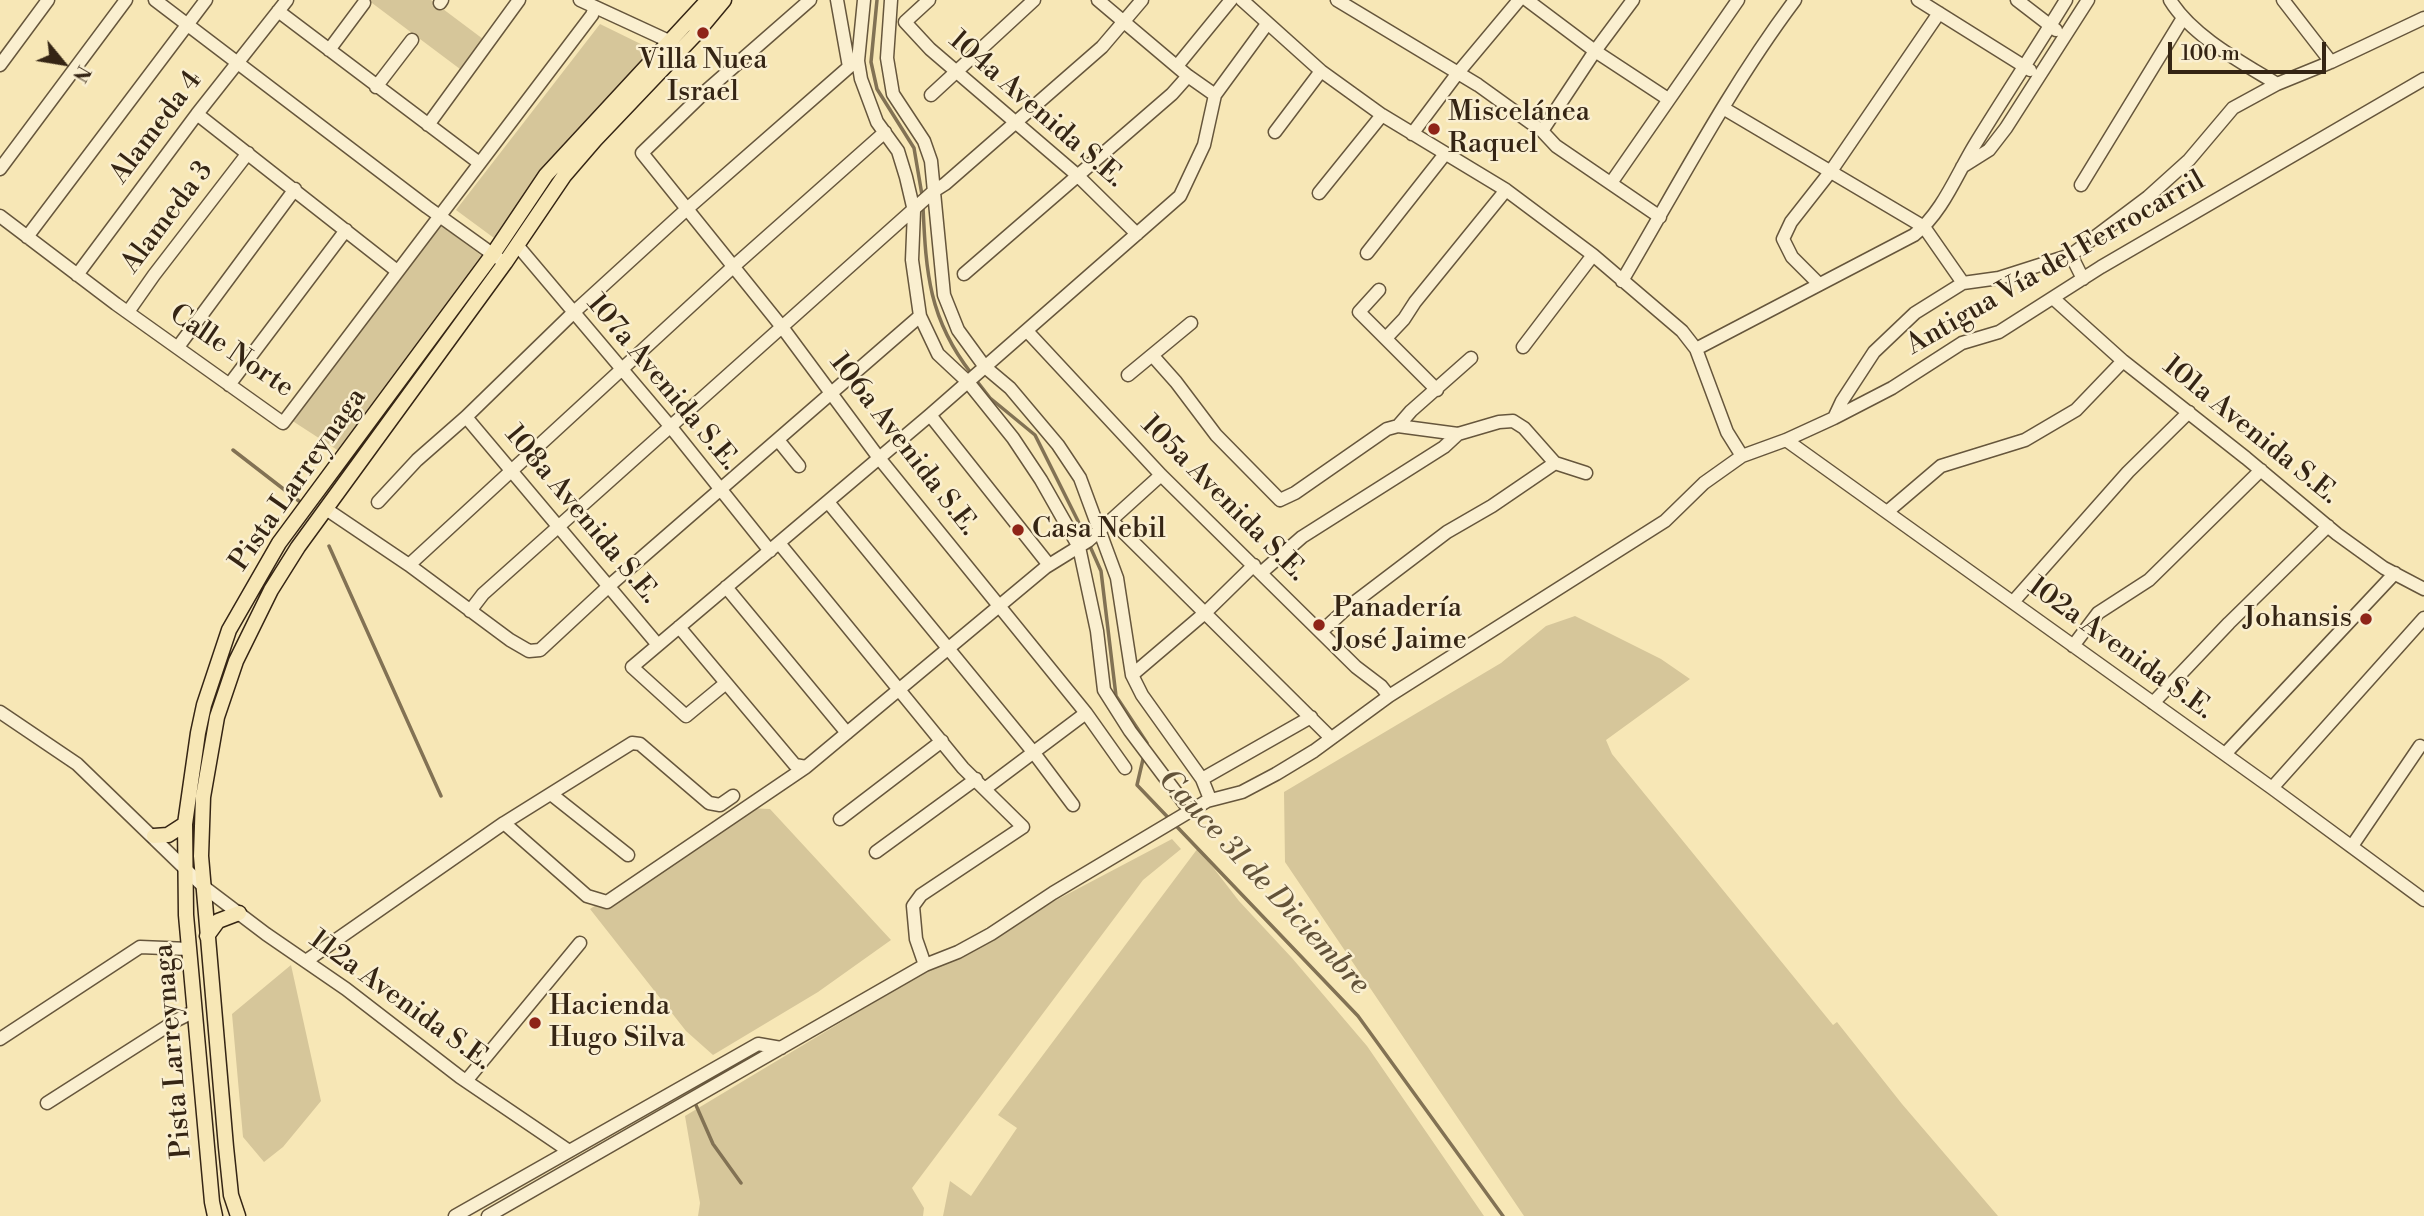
<!DOCTYPE html>
<html>
<head>
<meta charset="utf-8">
<style>
	body { margin:0 }
	#map { position:relative; width:2424px; height:1216px; overflow:hidden; background:#f7e7b6; font-family:"Libre Bodoni",serif }
	canvas { display:block }
	.north { position:absolute; left:28px; top:28px; width:70px; height:70px; -webkit-text-stroke:5px #faefd0; paint-order:stroke; rotate:120deg; font-size:19px; font-weight:700; line-height:28px; text-align:center; color:#352514 }
	.north::after { content:''; display:block; margin:auto; width:24px; height:32px; background:#352514; clip-path:polygon(50% 0,100% 100%,50% 72%,0 100%) }
	.scale { position:absolute; left:2168px; top:42px; width:158px; height:32px; box-sizing:border-box; border:4px solid #352514; border-top:0; padding-left:9px; font-size:21px; line-height:24px; white-space:nowrap; color:#352514; -webkit-text-stroke:5px #faefd0; paint-order:stroke }
</style>
</head>
<body>
<div id="map">
<canvas width="2424" height="1216"></canvas>
<div class="north">N</div>
<div class="scale">100 m</div>
</div>
<script>
const c = document.querySelector('canvas').getContext('2d');
c.lineJoin = 'round';
function fillPath(path, color) { c.fillStyle = color; c.fill(path, 'evenodd'); }
function stroke(path, color, width, dash) { c.strokeStyle = color; c.lineWidth = width; c.lineCap = dash ? 'butt' : 'round'; c.setLineDash(dash || []); c.stroke(path); }
function write(font, color, halo, rows, align = 'center') {
  c.font = font + ' "Libre Bodoni",serif'; c.lineWidth = 5; c.setLineDash([]); c.textBaseline = 'middle'; c.strokeStyle = halo; c.fillStyle = color; for (const [text, x, y, turn = 0] of rows) {
    c.save(); c.translate(x, y); c.rotate((+turn || 0) * Math.PI / 180); c.textAlign = isNaN(turn) ? turn : align; if (halo) c.strokeText(text, 0, 0); c.fillText(text, 0, 0); c.restore();
  }
}
fillPath(new Path2D(`
	M368 0H431L483 39 460 69Z
	M600 24 653 50 540 173 494 238 456 210Z
	M439 224 494 265 345 455 291 420Z
	M1575 616 1661 659 1690 679 1606 740 1612 754 1833 1025 1837 1022 1902 1104 1998 1216H1524L1285 862 1284 792 1501 663 1546 626Z
	M745 808 770 809 891 940 818 992 713 1055 686 1031 590 909Z
	M1172 839 1181 849 1143 880 912 1188 924 1208 923 1216H698L700 1203 685 1116 958 952Z
	M1198 848 1239 901 1292 958 1367 1046 1484 1216H943L950 1181 971 1196 1017 1128 998 1115Z
	M291 965 321 1101 283 1147 264 1162 243 1137 232 1014Z`), '#d6c69a');
stroke(new Path2D(`
	M877 0 871 62 877 89 914 148 922 195
	M923 207C926 273 929 319 971 373
	M976 380 990 398 1035 435 1086 537
	M233 450 299 501
	M1089 544 1101 571 1116 696 1147 743 1146 747
	M329 546 441 796
	M1144 755 1137 785 1358 1016 1503 1216
	M695 1103 713 1144 741 1183`), '#827254', 3.5);
const minor = new Path2D(`
	M155 0 427 207 505 263
	M580 0 671 42
	M810 0 706 91 642 153 782 327 879 458 1086 713 1125 768
	M864 0 858 61 861 79 877 122 898 151 906 177 914 211 912 260 920 316 938 354 968 382 1013 438 1041 480 1079 547 1097 631 1104 690 1130 731 1190 811
	M891 0 887 58 893 94 924 141 931 161 944 295 958 330 985 367 1010 388 1058 445 1080 478 1117 578 1132 675 1142 695 1202 779 1210 799
	M929 0 905 22 930 49 1077 175 1137 234
	M1098 0 1188 76 1215 95
	M1242 0 1321 71 1382 115 1506 190 1593 255 1682 331 1696 349 1727 432 1742 456
	M1337 0 1478 85 1542 131 1556 146 1660 217
	M1527 0 1595 51 1668 99
	M1918 0 2030 70
	M2017 0 2056 30
	M2170 0C2192 36 2241 62 2277 84
	M2283 0 2331 62
	M440 3 442 0
	M278 11 478 162
	M329 50 364 3
	M0 65 48 0
	M1177 66 1231 0
	M376 87 412 40
	M931 95 1034 0
	M1723 108 1924 227 1963 283
	M197 114 397 271
	M428 125 519 0
	M1542 131 1595 51 1633 0
	M1275 132 1321 71
	M1412 134 1457 74 1519 0
	M1962 167 1989 150 2006 128 2088 0
	M0 169 126 0
	M1611 183 1738 0
	M2081 185 2183 18
	M1319 193 1382 115
	M0 216 116 304 283 423 592 15 595 7
	M27 237 206 0
	M517 245 670 426 770 551
	M1367 253 1445 154
	M2071 255 2083 279
	M964 274 1172 94 1188 76
	M77 275 197 114 287 0
	M1622 281C1678 186 1729 88 1795 0
	M1819 284 1792 257 1783 239 1791 222 1831 171 1939 13
	M1379 290 1359 312 1437 390
	M2054 299 2123 361 2246 458 2337 534 2384 568 2424 589
	M128 312 154 275 248 153
	M1027 331 1161 475 1356 667 1381 686 1389 696
	M1386 338 1404 319 1415 302 1506 190
	M178 347 295 189
	M1523 347 1593 255
	M1696 349 1914 235C1942 213 1956 176 1974 146 2004 97 2036 49 2066 0
	M1152 355 1176 382 1216 435 1280 500 1295 493 1387 429 1398 426 1458 434 1499 422 1513 421 1524 428 1555 463 1586 473
	M1128 375 1191 323
	M229 385 346 230
	M930 415 1049 565
	M466 417 658 645
	M1834 418 1842 401 1874 352 1915 313 1963 283 1999 278 2071 255 2148 197 2189 160 2233 108 2277 84 2331 62 2424 18
	M1398 426 1411 411 1471 358
	M778 440 799 466
	M1786 440 2272 788 2424 900
	M378 502 417 460 466 417 573 313 688 208 849 67 837 0
	M828 502 1034 753 1073 805
	M326 509 409 565 510 640 529 651 540 650 609 586 920 316
	M1887 512 1941 466 2025 440 2076 410 2123 361
	M1111 520 1330 737
	M779 543 963 768 1023 827 921 895 913 906 916 939 925 965
	M409 565 734 266 885 132
	M1262 572 1302 537 1444 447 1458 434
	M726 587 847 733
	M2013 602 2128 472 2189 412
	M470 611 483 594 934 191 945 184 1102 47 1142 0
	M679 627 795 765 806 767 1046 567 1088 541 1161 475
	M1322 631 1347 608 1447 532 1492 506 1555 463
	M2073 646 2098 613 2149 580 2261 470
	M1132 675 1206 612 1254 565
	M726 683 686 716 632 667 930 415 1180 196 1204 145 1215 95 1267 24
	M2153 703 2229 623 2328 526
	M0 712 77 764 204 887 266 934 346 989 460 1077 569 1151
	M2225 754 2395 573
	M1202 779 1311 717
	M986 788 1086 713
	M2272 788 2424 618
	M551 794 628 855
	M840 819 942 741
	M504 823 587 896 607 902 806 767
	M2352 846 2420 746
	M876 852 976 779
	M306 961 504 823 632 743 640 744 709 803 720 805 733 796
	M0 1039 140 947 189 949
	M466 1081 580 943
	M47 1103 177 1020 195 1011
	M455 1216 758 1044 781 1048
	M488 1216 925 965 958 952 991 934 1053 893 1207 801 1242 792 1276 774 1314 751 1389 696 1665 521 1704 483 1742 456 1786 440 1834 418 1892 388 1962 343 1999 332 2101 267 2424 79`);
const major = new Path2D(`
	M154 836 168 835 185 824
	M207 936 218 921 239 913
	M215 1216 212 1202 186 915 185 824 198 733 204 705 229 630 279 543 493 254 546 175 708 0
	M238 1216 231 1195 226 1147 201 856 203 797 217 717 236 661 271 590 298 547 505 263 564 176 595 140 694 36 724 0`);
stroke(minor, '#66563c', 15);
stroke(major, '#352514', 17);
stroke(minor, '#faefd0', 12);
stroke(major, '#f7e7b6', 14);
for (const [x, y, r, color] of [
	[703,33,7,"#8f2418"],
	[1434,129,7,"#8f2418"],
	[1018,530,7,"#8f2418"],
	[2366,619,7,"#8f2418"],
	[1319,625,7,"#8f2418"],
	[535,1023,7,"#8f2418"]
]) { const dot = new Path2D(); dot.arc(x, y, r, 0, 2 * Math.PI); c.fillStyle = color; c.fill(dot); stroke(dot, '#faefd0', 2.5); }
write('28px', '#352514', '#faefd0', [
	["Villa Nuea",703,61,"center"],
	["Israel",703,93,"center"],
	["Miscelánea",1448,113],
	["Raquel",1448,145],
	["Casa Nebil",1032,530],
	["Panadería",1333,609],
	["José Jaime",1333,641],
	["Johansis",2352,619,"right"],
	["Hacienda",549,1007],
	["Hugo Silva",549,1039]
], 'left');
write('28px', '#352514', '#faefd0', [
	["104a Avenida S.E.",1036,110,41],
	["Alameda 4",157,128,-53],
	["Alameda 3",168,218,-53],
	["Antigua Vía del Ferrocarril",2056,264,-30],
	["Calle Norte",231,352,34],
	["107a Avenida S.E.",662,383,50],
	["101a Avenida S.E.",2250,431,39],
	["106a Avenida S.E.",903,445,52],
	["Pista Larreynaga",299,480,-55],
	["105a Avenida S.E.",1223,499,45],
	["108a Avenida S.E.",581,515,50],
	["102a Avenida S.E.",2120,649,36],
	["112a Avenida S.E.",400,1001,36],
	["Pista Larreynaga",174,1051,-95]
]);
write('italic 30px', '#625239', '#faefd0', [
	["Cauce 31 de Diciembre",1263,883,47]
]);
</script>
</body>
</html>
